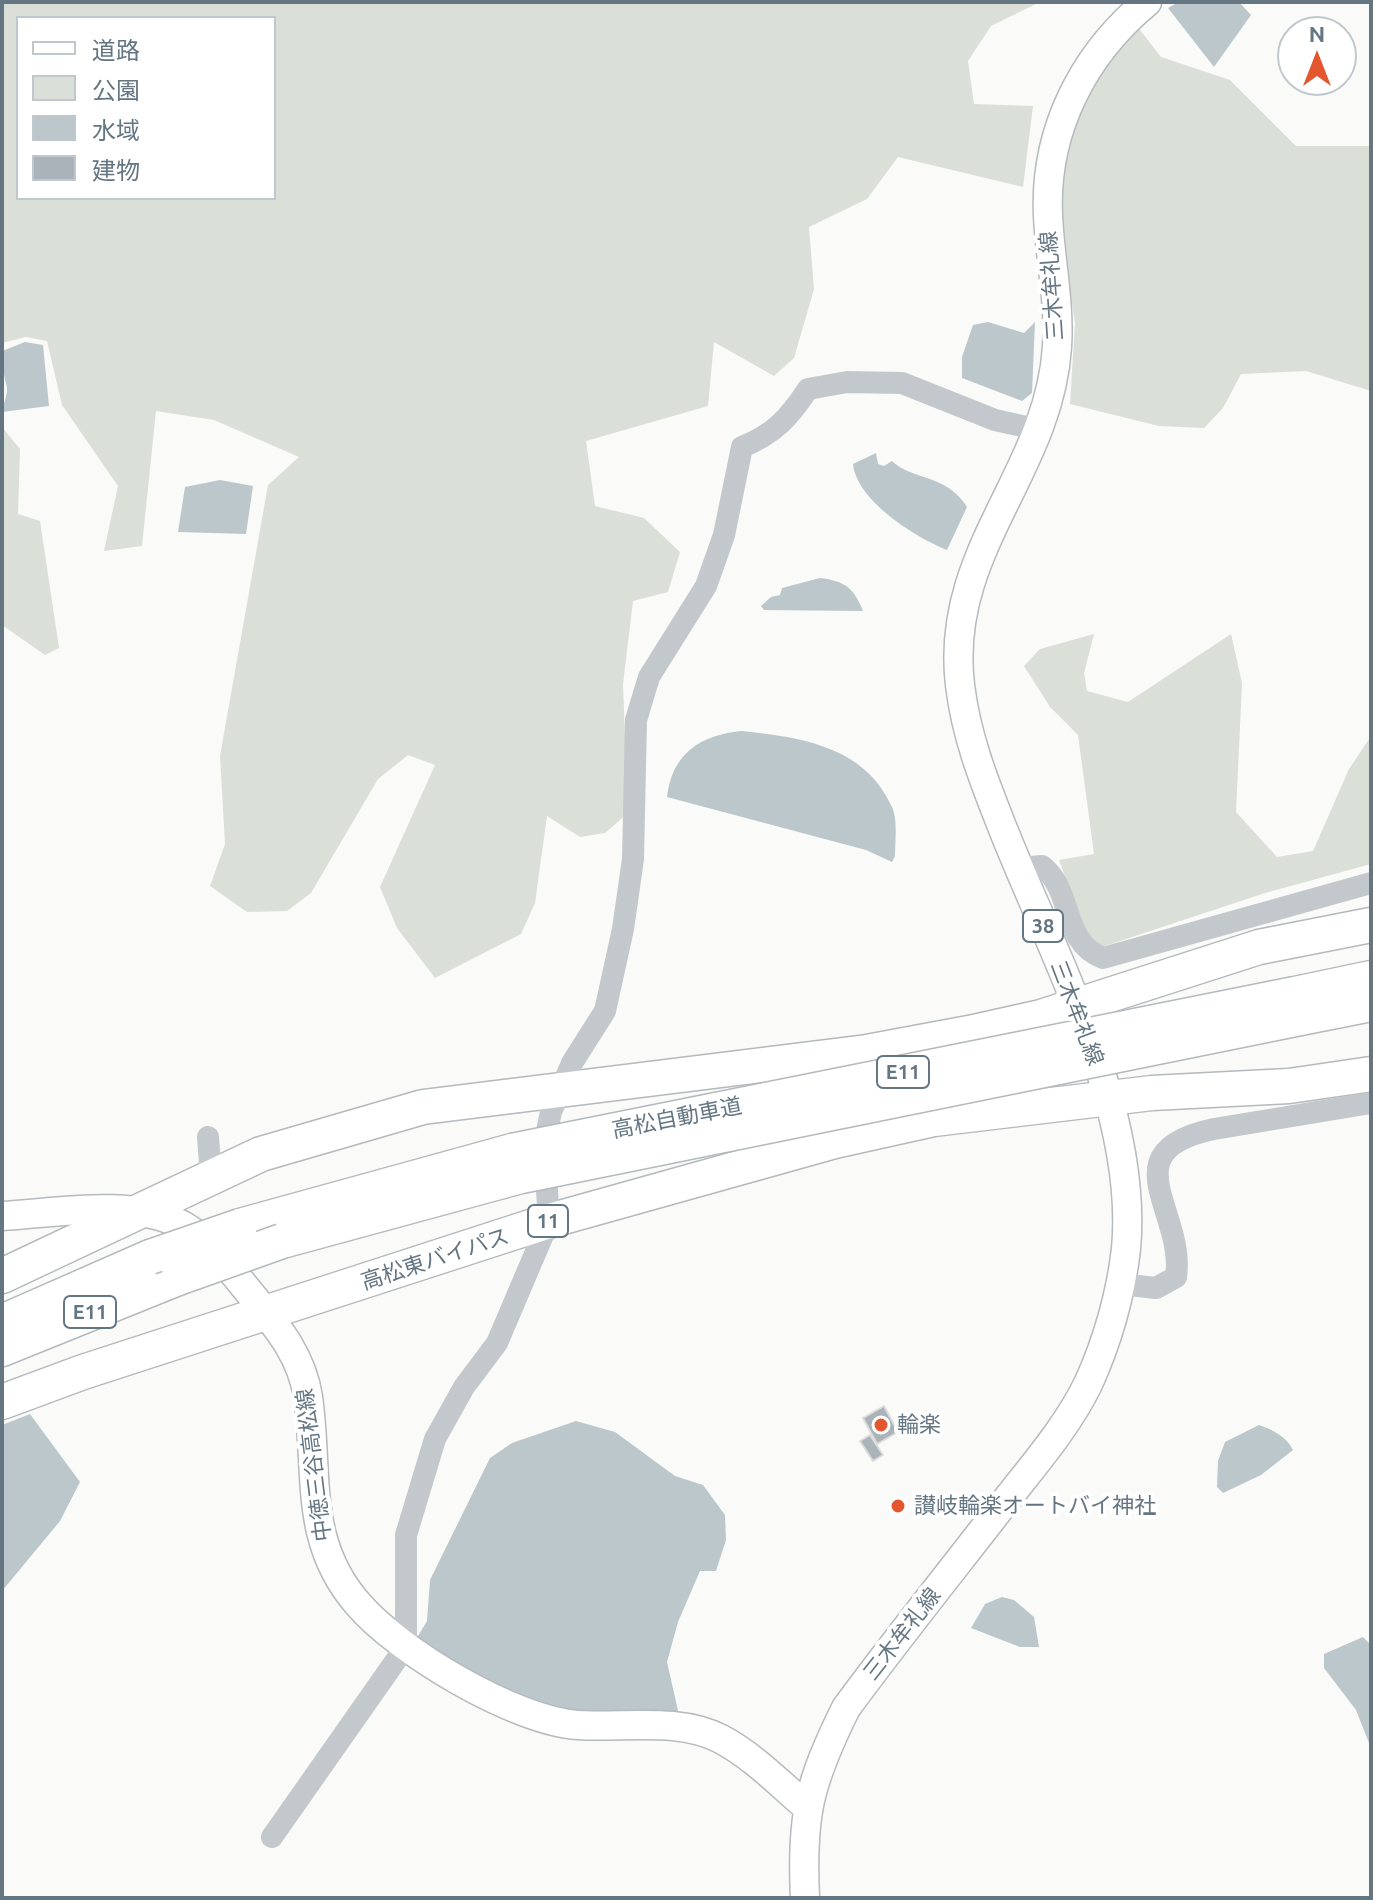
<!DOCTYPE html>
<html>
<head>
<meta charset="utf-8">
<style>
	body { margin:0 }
	#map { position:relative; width:1373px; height:1900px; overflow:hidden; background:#fafaf8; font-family:Ubuntu,"Noto Sans JP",sans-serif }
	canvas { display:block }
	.frame { position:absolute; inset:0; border:4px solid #657683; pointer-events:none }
	.legend { position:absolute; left:16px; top:16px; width:260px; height:184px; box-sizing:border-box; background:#fff; border:2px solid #c1c8cd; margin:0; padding:10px 14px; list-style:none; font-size:24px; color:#657683 }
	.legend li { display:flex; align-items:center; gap:16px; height:40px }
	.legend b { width:40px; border:2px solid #c1c8cd }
	.north { position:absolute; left:1277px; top:16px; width:80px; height:80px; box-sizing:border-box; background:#fff; border:2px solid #c1c8cd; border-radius:50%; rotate:0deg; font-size:22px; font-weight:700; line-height:32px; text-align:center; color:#657683 }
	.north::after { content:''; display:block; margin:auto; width:28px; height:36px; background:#e4572e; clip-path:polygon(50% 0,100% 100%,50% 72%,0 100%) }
</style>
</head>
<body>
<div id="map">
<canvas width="1373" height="1900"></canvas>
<div class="frame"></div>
<ul class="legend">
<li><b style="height:10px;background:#fff"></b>道路</li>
<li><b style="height:22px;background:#dadfd7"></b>公園</li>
<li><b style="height:22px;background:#bbc7cb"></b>水域</li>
<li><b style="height:22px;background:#aab3b9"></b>建物</li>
</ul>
<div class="north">N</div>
</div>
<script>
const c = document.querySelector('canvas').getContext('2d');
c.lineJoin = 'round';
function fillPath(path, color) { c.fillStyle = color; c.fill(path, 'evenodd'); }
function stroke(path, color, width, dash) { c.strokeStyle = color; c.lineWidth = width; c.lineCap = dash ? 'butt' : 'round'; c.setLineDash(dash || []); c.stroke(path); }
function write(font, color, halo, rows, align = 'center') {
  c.font = font + ' Ubuntu,"Noto Sans JP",sans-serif'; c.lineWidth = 8; c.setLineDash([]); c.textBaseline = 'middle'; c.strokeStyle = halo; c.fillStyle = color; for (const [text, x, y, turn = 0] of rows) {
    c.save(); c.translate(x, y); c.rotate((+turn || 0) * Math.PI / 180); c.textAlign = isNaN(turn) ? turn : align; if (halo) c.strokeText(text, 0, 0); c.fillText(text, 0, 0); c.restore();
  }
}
fillPath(new Path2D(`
	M2 2H1040L991 26 968 61 974 104 1033 106 1023 187 898 157 867 199 809 227 814 289 794 358 774 376 714 342 708 406 586 441 595 506 644 518 680 552 668 592 633 601 623 684 628 813 605 833 580 837 547 816 535 903 521 934 435 978 397 928 380 887 435 765 408 755 378 779 311 893 287 911 247 912 210 886 225 844 220 756 268 485 299 457 214 420 156 411 142 546 104 551 118 486 62 405 47 341 26 337 2 343ZM18 18H274V198H18Z
	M1137 26 1161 57 1230 80 1296 146H1371V391L1306 371 1241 374 1223 408 1204 428 1159 426 1070 404 1075 323 1063 242 1061 170 1080 97Z
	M2 427 20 449 18 514 40 521 59 648 45 655 2 625Z
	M1094 634 1084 673 1087 691 1128 702 1231 634 1242 683 1236 812 1277 857 1313 851 1349 769 1371 736V864L1265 893 1102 947 1084 930 1059 860 1094 854 1078 735 1050 707 1024 666 1040 649Z`), '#dadfd7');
fillPath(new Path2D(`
	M1179 2H1239L1251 15 1214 67 1168 8Z
	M988 322 1024 333 1035 322 1032 393 1022 401 962 378V357L973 325Z
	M25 342 43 345 49 406 2 412C3 405 8 393 7 387 3 374 3 365 2 351Z
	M876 453 878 464 884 466 892 461C911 480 947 474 967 507L947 550C915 537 857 501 853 464Z
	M220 480 253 486 246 534 178 532 185 487Z
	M820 578C845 581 854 588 863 611L764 610 761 606 771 597 780 595 782 588Z
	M741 731C800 737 865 746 892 807 898 820 895 842 895 856L892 862 866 850 667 797C672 754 700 735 741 731Z
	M30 1414 80 1482 60 1521 2 1591V1425Z
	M576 1421 615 1432 675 1476 703 1485 725 1515 726 1540 716 1571H700L678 1622 667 1662 679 1715 600 1718 507 1702 415 1641 427 1621 430 1580 490 1458 512 1443Z
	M1259 1425C1273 1430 1286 1436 1293 1450L1261 1475 1223 1493 1217 1487 1218 1461 1225 1442Z
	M1002 1597 1014 1600 1034 1617 1039 1647H1020L971 1628 985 1604Z
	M1363 1637 1371 1645V1748L1356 1710 1324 1668V1654Z`), '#bbc7cb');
const building = new Path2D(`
	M884 1406 898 1432 877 1444 863 1418Z
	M870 1435 883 1455 873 1461 860 1441Z`);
fillPath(building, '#aab3b9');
stroke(building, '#dcdcda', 2);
const major = new Path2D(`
	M2 1216C57 1213 131 1198 182 1225 212 1242 232 1272 254 1298 279 1329 302 1357 308 1397 319 1474 303 1541 358 1604 399 1652 515 1721 578 1725 624 1728 679 1717 721 1739 753 1756 780 1784 807 1807
	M805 1898C801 1815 809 1783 846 1708 896 1640 949 1574 1001 1507 1031 1468 1066 1429 1088 1384 1107 1343 1121 1294 1126 1249 1139 1112 1053 955 1003 829 984 781 966 736 960 685 944 551 1049 473 1057 347 1060 303 1050 259 1048 216 1044 131 1083 55 1147 2`);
const highway = new Path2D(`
	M1295 994 1371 978
	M1300 1018 1371 1004
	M240 1226 512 1151
	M282 1241 521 1176
	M2 1276 261 1154 423 1107 867 1052 969 1033 1041 1017 1259 947 1371 925
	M2 1322 150 1257
	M2 1349 178 1278
	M2 1402 83 1372 549 1221 835 1141 934 1119 1152 1093 1289 1086 1371 1074`);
stroke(major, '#b5babe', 31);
stroke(highway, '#b4b9bd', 37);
stroke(new Path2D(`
	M1019 868 1042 866C1074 891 1061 942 1103 958L1371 883
	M208 1137 211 1177
	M1120 1284 1156 1288 1176 1277C1186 1212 1108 1151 1214 1129L1371 1103
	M272 1837 406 1646V1535L435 1439 464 1387 497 1343 549 1221 544 1146 551 1112 572 1063 605 1011 623 929 633 859 636 720 649 677 706 586 724 535 742 447C774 434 789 418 808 389L847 382 902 383 995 420 1040 430`), '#c3c8cc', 22);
stroke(major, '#fff', 28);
stroke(highway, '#fff', 34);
const highwayBridge = new Path2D(`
	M512 1151 1295 994
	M521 1176 1300 1018
	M150 1257 240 1226
	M178 1278 282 1241`);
stroke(highwayBridge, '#b4b9bd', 37, []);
stroke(highwayBridge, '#fff', 34);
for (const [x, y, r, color] of [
	[881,1425,8,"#e4572e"],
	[898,1506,8,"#e4572e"]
]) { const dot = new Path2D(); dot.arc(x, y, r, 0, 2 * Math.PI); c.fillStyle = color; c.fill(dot); stroke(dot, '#fff', 3); }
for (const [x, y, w] of [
	[1043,926,40],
	[903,1072,52],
	[548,1221,40],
	[90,1312,52]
]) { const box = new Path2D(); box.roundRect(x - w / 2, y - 16, w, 32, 6); c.fillStyle = '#fff'; c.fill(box); stroke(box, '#657683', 2); }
write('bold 20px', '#657683', null, [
	["38",1043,926],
	["E11",903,1072],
	["11",548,1221],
	["E11",90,1312]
]);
write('22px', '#657683', '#fff', [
	["三木牟礼線",1052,286,-94],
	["三木牟礼線",1077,1013,69],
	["高松自動車道",677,1118,-11],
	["高松東バイパス",435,1259,-18],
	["中徳三谷高松線",314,1465,-97],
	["三木牟礼線",902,1634,-52]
]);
write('22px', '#657683', '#fff', [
	["輪楽",897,1425],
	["讃岐輪楽オートバイ神社",914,1506]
], 'left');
</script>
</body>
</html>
